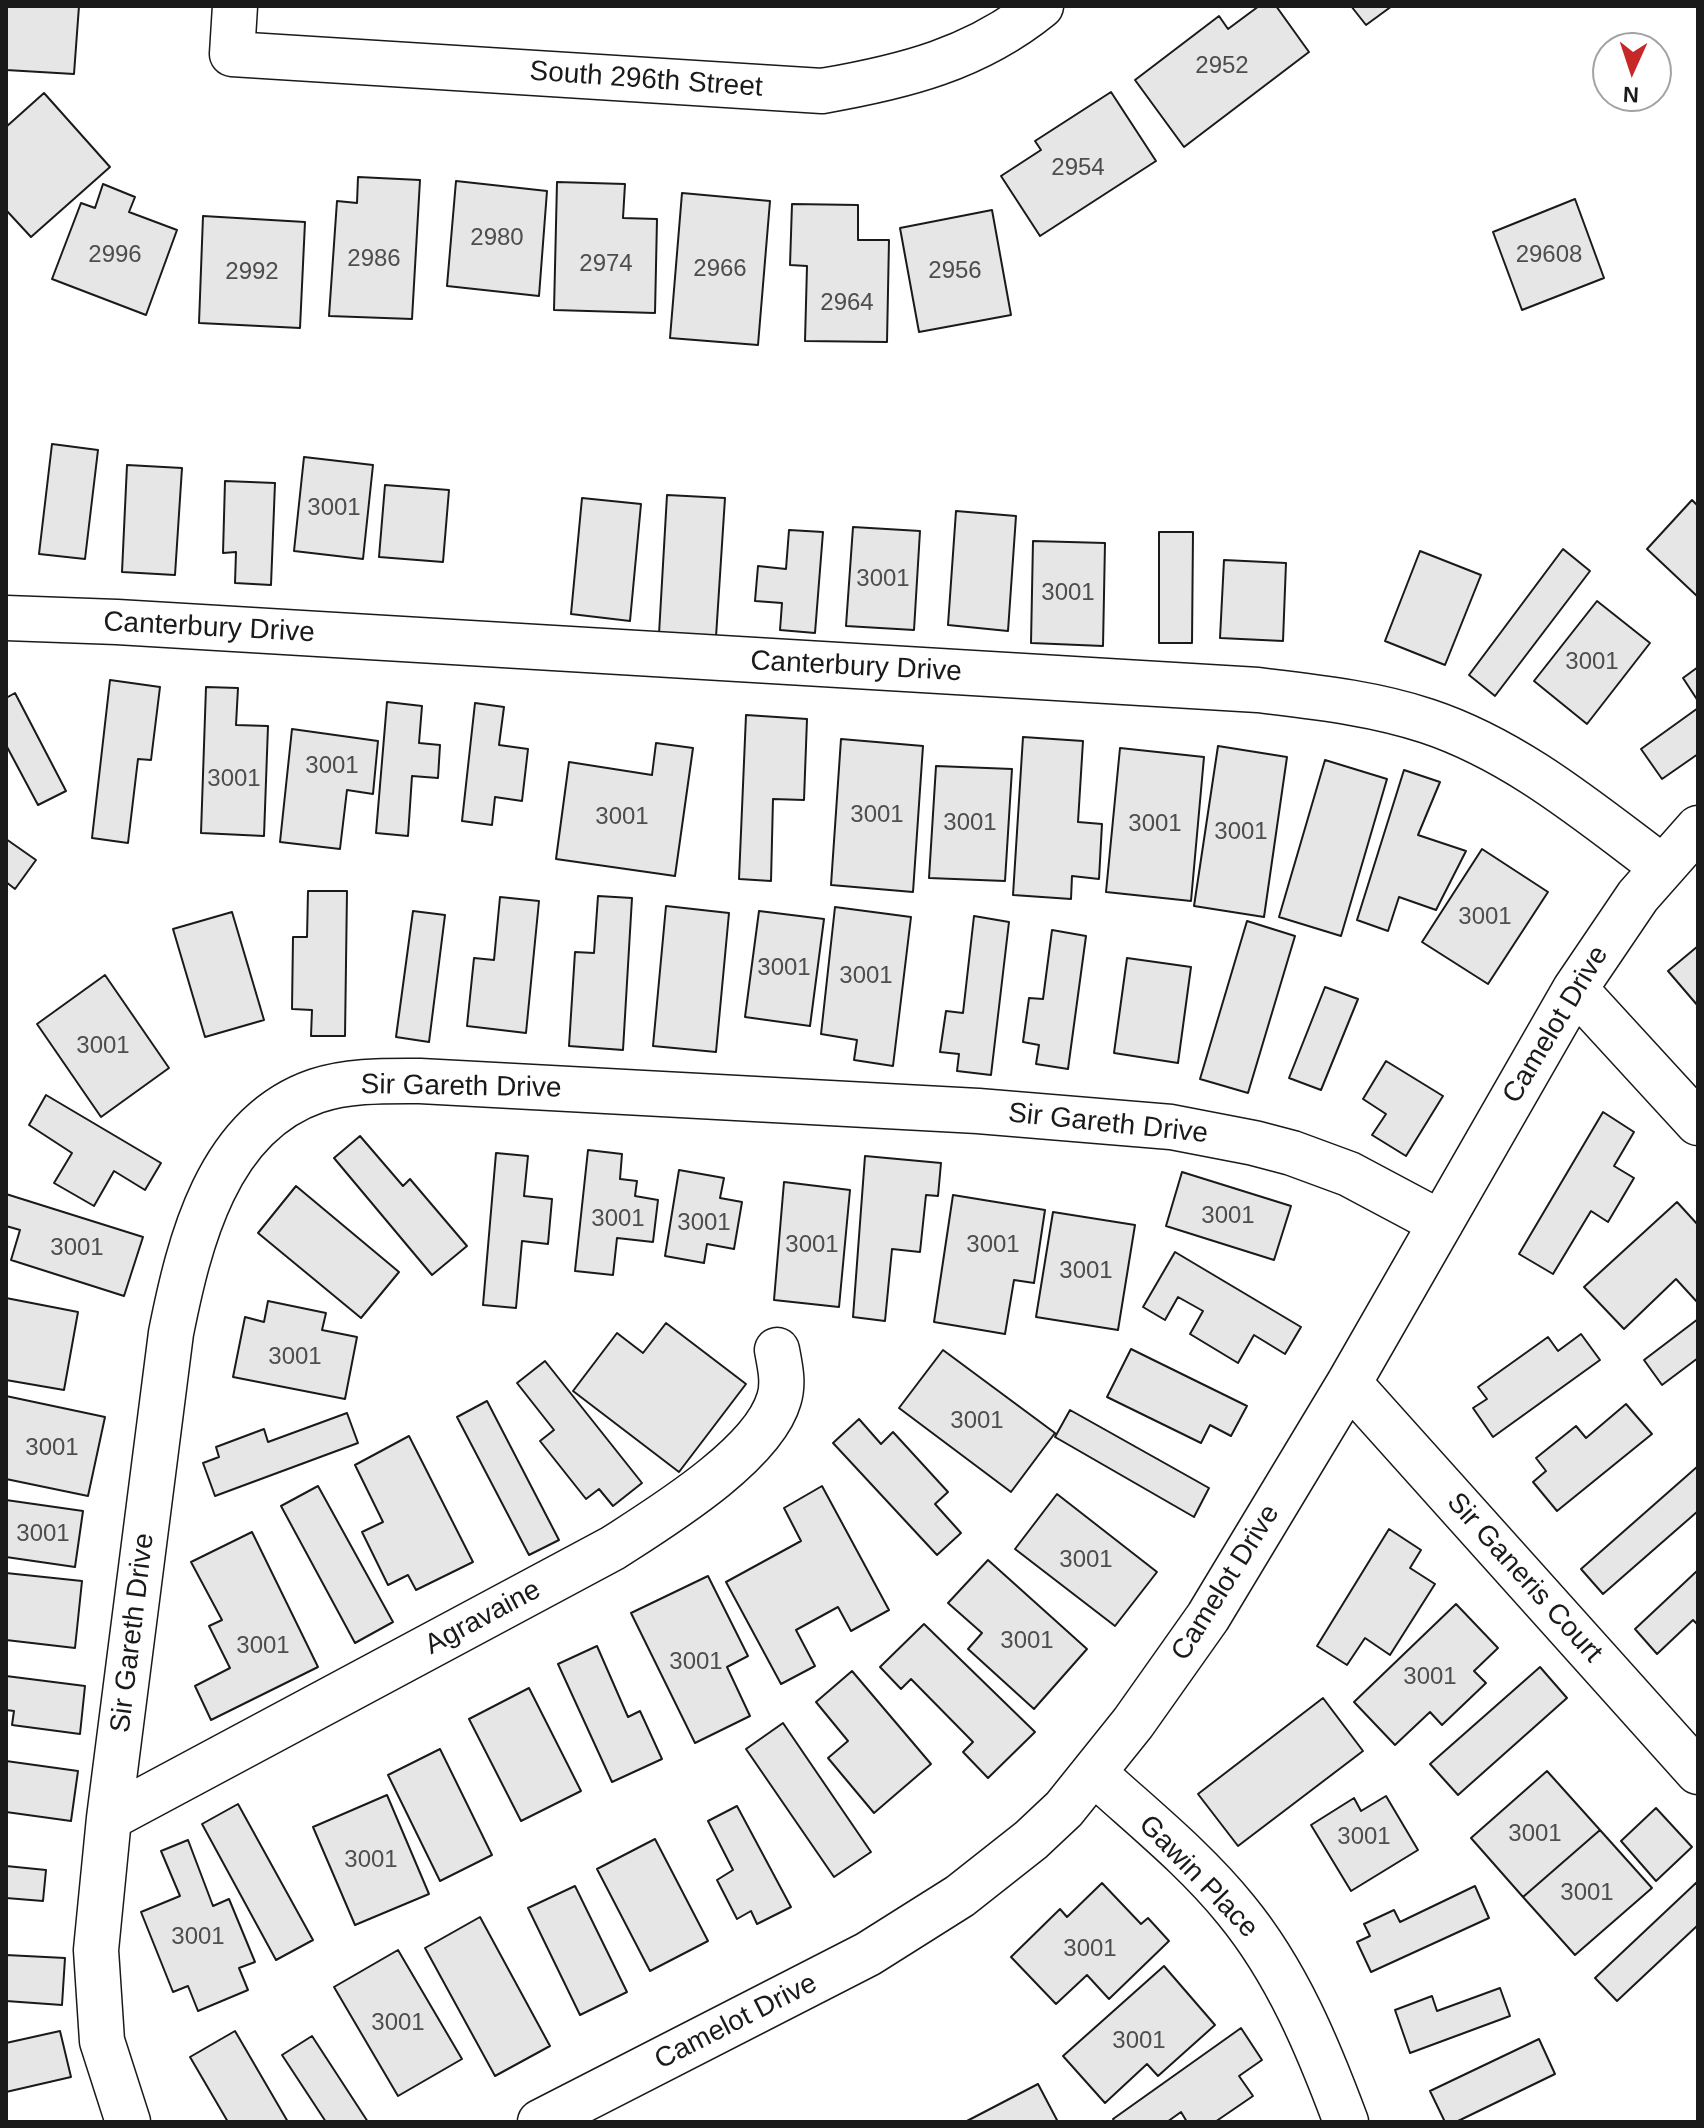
<!DOCTYPE html>
<html>
<head>
<meta charset="utf-8">
<style>
	body { margin:0 }
	#map { position:relative; width:1704px; height:2128px; overflow:hidden; background:#fff; font-family:Arial,sans-serif }
	canvas { display:block }
	.frame { position:absolute; inset:0; border:8px solid #1a1a1a; pointer-events:none }
	.north { position:absolute; left:1592px; top:32px; width:80px; height:80px; box-sizing:border-box; background:#fff; border:2px solid #a3a3a3; border-radius:50%; rotate:183deg; font-size:22px; font-weight:700; line-height:32px; text-align:center; color:#1a1a1a }
	.north::after { content:''; display:block; margin:auto; width:28px; height:36px; background:#c62828; clip-path:polygon(50% 0,100% 100%,50% 72%,0 100%) }
</style>
</head>
<body>
<div id="map">
<canvas width="1704" height="2128"></canvas>
<div class="frame"></div>
<div class="north">N</div>
</div>
<script>
const c = document.querySelector('canvas').getContext('2d');
c.lineJoin = 'round';
function fillPath(path, color) { c.fillStyle = color; c.fill(path, 'evenodd'); }
function stroke(path, color, width, dash) { c.strokeStyle = color; c.lineWidth = width; c.lineCap = dash ? 'butt' : 'round'; c.setLineDash(dash || []); c.stroke(path); }
function write(font, color, halo, rows, align = 'center') {
  c.font = font + ' Arial,sans-serif'; c.lineWidth = 6; c.setLineDash([]); c.textBaseline = 'middle'; c.strokeStyle = halo; c.fillStyle = color; for (const [text, x, y, turn = 0] of rows) {
    c.save(); c.translate(x, y); c.rotate((+turn || 0) * Math.PI / 180); c.textAlign = isNaN(turn) ? turn : align; if (halo) c.strokeText(text, 0, 0); c.fillText(text, 0, 0); c.restore();
  }
}
const building = new Path2D(`
	M6 6H79L74 74 6 70Z
	M1259 6H1276L1309 52 1184 147 1135 80 1219 16 1228 29Z
	M1351 6H1392L1366 25Z
	M1111 92 1156 161 1040 236 1001 176 1041 150 1035 141Z
	M44 93 110 167 31 237 6 210V127Z
	M358 177 420 180 412 319 329 316 337 201 357 203Z
	M456 181 547 191 539 296 447 286Z
	M557 182 625 184 623 218 657 219 655 313 554 310Z
	M103 184 135 197 129 212 177 230 146 315 52 279 81 203 95 208Z
	M682 193 770 201 758 345 670 338Z
	M1575 199 1604 278 1522 310 1493 232Z
	M792 204 858 205V240H889L887 342 805 341 807 266 790 265Z
	M992 210 1011 315 919 332 900 228Z
	M203 216 305 222 300 328 199 323Z
	M52 444 98 450 85 559 39 554Z
	M304 457 373 465 363 559 294 551Z
	M127 465 182 468 175 575 122 572Z
	M225 481 275 483 271 585 235 583 236 552 223 553Z
	M385 485 449 490 443 562 379 557Z
	M667 495 725 498 716 637 659 634Z
	M582 498 641 504 630 621 571 614Z
	M1692 500 1698 506V597L1647 549Z
	M956 511 1016 516 1008 631 948 625Z
	M853 527 920 531 914 630 846 626Z
	M789 530 823 532 815 633 780 630 782 603 755 601 758 566 786 569Z
	M1159 532H1193L1192 643H1159Z
	M1033 541 1105 543 1103 646 1031 643Z
	M1563 549 1590 571 1495 696 1469 675Z
	M1420 551 1481 575 1445 665 1385 641Z
	M1224 560 1286 563 1283 641 1220 638Z
	M1597 601 1650 643 1587 724 1534 681Z
	M1698 667V701L1683 678Z
	M110 680 160 687 151 760 138 759 128 843 92 838Z
	M206 687 238 688 236 725 268 726 264 836 201 833Z
	M15 693 66 791 38 805 6 745V698Z
	M387 702 422 706 419 743 440 745 438 778 412 776 408 836 376 833Z
	M475 703 504 707 499 745 528 749 522 801 495 797 492 825 462 821Z
	M1698 708V754L1662 779 1641 749Z
	M746 715 807 719 804 800 773 799 771 881 739 879Z
	M292 729 378 741 373 794 347 790 340 849 280 842Z
	M1023 737 1083 741 1078 822 1102 824 1099 879 1072 876 1071 899 1013 895Z
	M841 739 923 746 913 892 831 885Z
	M656 743 693 748 675 876 556 859 569 762 652 775Z
	M1218 746 1287 757 1264 917 1194 906Z
	M1120 748 1204 757 1191 901 1106 892Z
	M1325 760 1387 779 1341 936 1279 917Z
	M936 766 1012 769 1005 881 929 878Z
	M1404 770 1440 782 1418 835 1466 851 1436 910 1399 897 1388 931 1357 920Z
	M6 839 36 860 15 889 6 882Z
	M1482 849 1548 892 1488 984 1422 942Z
	M308 891H347L345 1036H311L312 1010 292 1009 293 937H307Z
	M598 896 632 898 623 1050 569 1046 575 952 594 953Z
	M500 897 539 901 526 1033 467 1026 474 958 494 960Z
	M666 906 729 913 716 1052 653 1046Z
	M835 907 911 917 893 1066 854 1060 857 1040 821 1034Z
	M413 911 445 915 429 1042 396 1037Z
	M759 911 824 919 810 1026 745 1017Z
	M232 912 264 1020 205 1037 173 929Z
	M974 916 1009 922 991 1075 957 1071 959 1054 940 1052 946 1011 963 1013Z
	M1247 921 1295 936 1248 1093 1200 1079Z
	M1052 930 1086 936 1068 1069 1036 1064 1039 1045 1023 1042 1029 998 1043 999Z
	M1698 946V1006L1668 971Z
	M1127 958 1191 967 1178 1063 1114 1053Z
	M105 975 169 1068 101 1117 37 1024Z
	M1325 987 1358 999 1321 1090 1289 1078Z
	M1386 1061 1443 1096 1406 1156 1372 1135 1386 1114 1363 1099Z
	M46 1095 161 1163 145 1190 114 1171 94 1206 54 1183 72 1153 29 1125Z
	M1603 1112 1634 1132 1614 1166 1634 1178 1608 1222 1591 1211 1553 1274 1519 1254Z
	M360 1136 403 1186 410 1179 467 1246 432 1275 334 1158Z
	M588 1150 622 1154 620 1179 637 1181 635 1196 658 1200 653 1242 617 1238 613 1275 575 1271Z
	M496 1153 528 1156 524 1196 552 1199 548 1244 522 1241 516 1308 483 1305Z
	M865 1156 941 1163 938 1196 926 1195 920 1252 892 1249 885 1321 853 1317Z
	M679 1170 724 1178 720 1198 742 1202 734 1249 707 1244 704 1263 665 1256Z
	M1182 1172 1291 1206 1274 1260 1166 1226Z
	M784 1182 850 1190 839 1307 774 1300Z
	M296 1186 399 1272 361 1318 258 1233Z
	M6 1194 143 1237 124 1296 11 1260 20 1230 6 1226Z
	M953 1195 1045 1210 1034 1283 1014 1280 1005 1334 934 1322Z
	M1677 1202 1698 1225V1303L1676 1279 1624 1329 1584 1287Z
	M1053 1212 1135 1225 1118 1330 1036 1317Z
	M1175 1252 1301 1327 1285 1354 1254 1335 1238 1363 1190 1334 1203 1311 1178 1297 1165 1320 1143 1307Z
	M6 1298 78 1312 64 1390 6 1380Z
	M268 1301 326 1313 322 1330 357 1337 345 1399 233 1377 245 1317 264 1322Z
	M1698 1319V1358L1662 1385 1644 1360Z
	M666 1323 746 1384 679 1472 573 1391 617 1333 643 1353Z
	M1581 1334 1600 1360 1493 1437 1473 1408 1487 1399 1478 1387 1548 1337 1558 1351Z
	M1131 1349 1247 1406 1231 1436 1210 1425 1201 1443 1107 1397Z
	M943 1350 1055 1433 1011 1492 899 1408Z
	M545 1361 642 1483 613 1506 599 1489 586 1499 540 1441 554 1430 517 1383Z
	M6 1396 105 1417 88 1496 6 1479Z
	M487 1401 559 1540 529 1555 457 1417Z
	M1626 1404 1652 1434 1557 1511 1533 1482 1546 1471 1536 1458 1576 1426 1586 1438Z
	M1070 1410 1209 1488 1194 1517 1055 1437Z
	M347 1413 358 1443 215 1496 203 1463 219 1457 216 1447 264 1429 268 1442Z
	M859 1419 881 1444 893 1432 948 1492 935 1504 961 1533 937 1555 833 1443Z
	M409 1436 473 1562 416 1590 408 1575 388 1585 362 1532 383 1522 355 1465Z
	M1698 1466V1511L1603 1594 1581 1569Z
	M318 1486 393 1622 355 1643 281 1506Z
	M822 1486 889 1610 851 1631 838 1607 796 1630 815 1666 781 1684 726 1582 801 1541 784 1508Z
	M1057 1494 1157 1572 1115 1626 1015 1549Z
	M6 1500 83 1511 75 1567 6 1557Z
	M1389 1529 1421 1550 1410 1568 1435 1584 1390 1655 1365 1638 1347 1665 1317 1646Z
	M252 1532 318 1667 211 1720 195 1686 230 1668 209 1626 222 1620 191 1562Z
	M988 1560 1087 1649 1034 1709 968 1649 982 1633 948 1603Z
	M1698 1570V1625L1693 1620 1657 1654 1635 1629Z
	M6 1573 82 1581 75 1648 6 1640Z
	M708 1576 748 1656 727 1667 750 1716 695 1743 631 1613Z
	M1456 1604 1498 1648 1474 1671 1486 1683 1442 1725 1430 1712 1395 1745 1354 1702Z
	M924 1624 1035 1732 988 1778 963 1752 973 1742 911 1679 901 1689 880 1667Z
	M597 1646 628 1717 640 1711 662 1759 612 1782 558 1664Z
	M1540 1667 1567 1698 1458 1795 1430 1764Z
	M852 1671 931 1764 874 1813 828 1758 848 1741 816 1702Z
	M6 1676 85 1686 80 1734 12 1725 14 1711 6 1710Z
	M529 1688 581 1791 521 1821 469 1719Z
	M1323 1698 1363 1751 1238 1846 1198 1794Z
	M783 1723 871 1852 834 1877 746 1749Z
	M440 1749 492 1855 440 1881 388 1775Z
	M6 1761 78 1771 71 1821 6 1812Z
	M1547 1771 1600 1830 1523 1897 1471 1838Z
	M387 1795 429 1894 355 1925 313 1827Z
	M1386 1796 1418 1850 1351 1891 1311 1825 1354 1798 1361 1811Z
	M238 1804 313 1940 276 1960 202 1824Z
	M737 1806 791 1907 757 1924 751 1911 737 1919 717 1880 733 1870 708 1821Z
	M1656 1808 1692 1847 1656 1881 1621 1841Z
	M1600 1830 1652 1888 1575 1955 1523 1897Z
	M655 1839 708 1941 650 1971 597 1869Z
	M188 1840 213 1906 229 1899 255 1962 239 1968 248 1990 198 2011 188 1986 173 1992 141 1912 180 1896 161 1851Z
	M6 1866 46 1870 43 1901 6 1898Z
	M1697 1882 1698 1925 1617 2001 1595 1978Z
	M1102 1883 1141 1924 1148 1918 1169 1941 1109 1999 1087 1975 1056 2004 1011 1957 1060 1909 1067 1917Z
	M575 1886 627 1992 580 2015 528 1908Z
	M1475 1886 1489 1918 1371 1972 1357 1942 1370 1936 1364 1924 1394 1910 1400 1922Z
	M480 1917 550 2046 495 2076 425 1948Z
	M398 1950 462 2059 398 2096 334 1987Z
	M6 1955 65 1958 62 2005 6 2001Z
	M1164 1966 1215 2025 1158 2076 1147 2064 1105 2103 1063 2056Z
	M1500 1988 1510 2016 1410 2053 1395 2010 1432 1996 1437 2011Z
	M1241 2028 1262 2060 1239 2076 1253 2096 1215 2122H1187L1181 2112 1167 2122H1115L1113 2119Z
	M60 2031 71 2077 6 2092V2043Z
	M235 2031 288 2122H228L190 2057Z
	M312 2036 368 2122H326L282 2055Z
	M1539 2039 1555 2074 1456 2122H1445L1430 2091Z
	M1038 2084 1058 2122H965Z`);
fillPath(building, '#e6e6e6');
stroke(building, '#1a1a1a', 2);
const street = new Path2D(`
	M235 6 232 54 822 91C903 77 976 59 1041 6
	M6 618 117 622 1258 690C1315 697 1373 703 1427 721 1515 750 1589 812 1661 866
	M1575 989 1698 1123
	M1349 1383 1698 1772
	M1094 1773C1142 1817 1195 1859 1236 1910 1287 1972 1318 2047 1346 2122
	M109 1818 613 1548C661 1517 763 1455 779 1399 784 1383 780 1366 777 1350
	M128 2122 102 2041 96 1950 109 1818 171 1333C189 1243 217 1125 316 1091 349 1080 385 1081 420 1081L978 1111 1171 1127 1254 1143 1292 1153 1349 1174 1441 1223
	M540 2122 868 1954 960 1896 1031 1840 1064 1809 1133 1723 1208 1617 1349 1383 1575 989 1638 896 1698 828`);
stroke(street, '#1a1a1a', 47);
stroke(street, '#fff', 44);
write('24px', '#4d4d4d', null, [
	["2952",1222,66],
	["2954",1078,168],
	["2980",497,238],
	["2996",115,255],
	["29608",1549,255],
	["2986",374,259],
	["2974",606,264],
	["2966",720,269],
	["2956",955,271],
	["2992",252,272],
	["2964",847,303],
	["3001",334,508],
	["3001",883,579],
	["3001",1068,593],
	["3001",1592,662],
	["3001",332,766],
	["3001",234,779],
	["3001",877,815],
	["3001",622,817],
	["3001",970,823],
	["3001",1155,824],
	["3001",1241,832],
	["3001",1485,917],
	["3001",784,968],
	["3001",866,976],
	["3001",103,1046],
	["3001",1228,1216],
	["3001",618,1219],
	["3001",704,1223],
	["3001",812,1245],
	["3001",993,1245],
	["3001",77,1248],
	["3001",1086,1271],
	["3001",295,1357],
	["3001",977,1421],
	["3001",52,1448],
	["3001",43,1534],
	["3001",1086,1560],
	["3001",1027,1641],
	["3001",263,1646],
	["3001",696,1662],
	["3001",1430,1677],
	["3001",1535,1834],
	["3001",1364,1837],
	["3001",371,1860],
	["3001",1587,1893],
	["3001",198,1937],
	["3001",1090,1949],
	["3001",398,2023],
	["3001",1139,2041]
]);
write('28px', '#1a1a1a', '#fff', [
	["South 296th Street",646,80,4],
	["Canterbury Drive",209,628,3],
	["Canterbury Drive",856,667,3],
	["Camelot Drive",1556,1025,-59],
	["Sir Gareth Drive",461,1087,1],
	["Sir Gareth Drive",1108,1124,6],
	["Sir Ganeris Court",1524,1578,48],
	["Camelot Drive",1226,1583,-58],
	["Agravaine",483,1618,-28],
	["Sir Gareth Drive",133,1633,-83],
	["Gawin Place",1198,1877,46],
	["Camelot Drive",736,2022,-27]
]);
</script>
</body>
</html>
